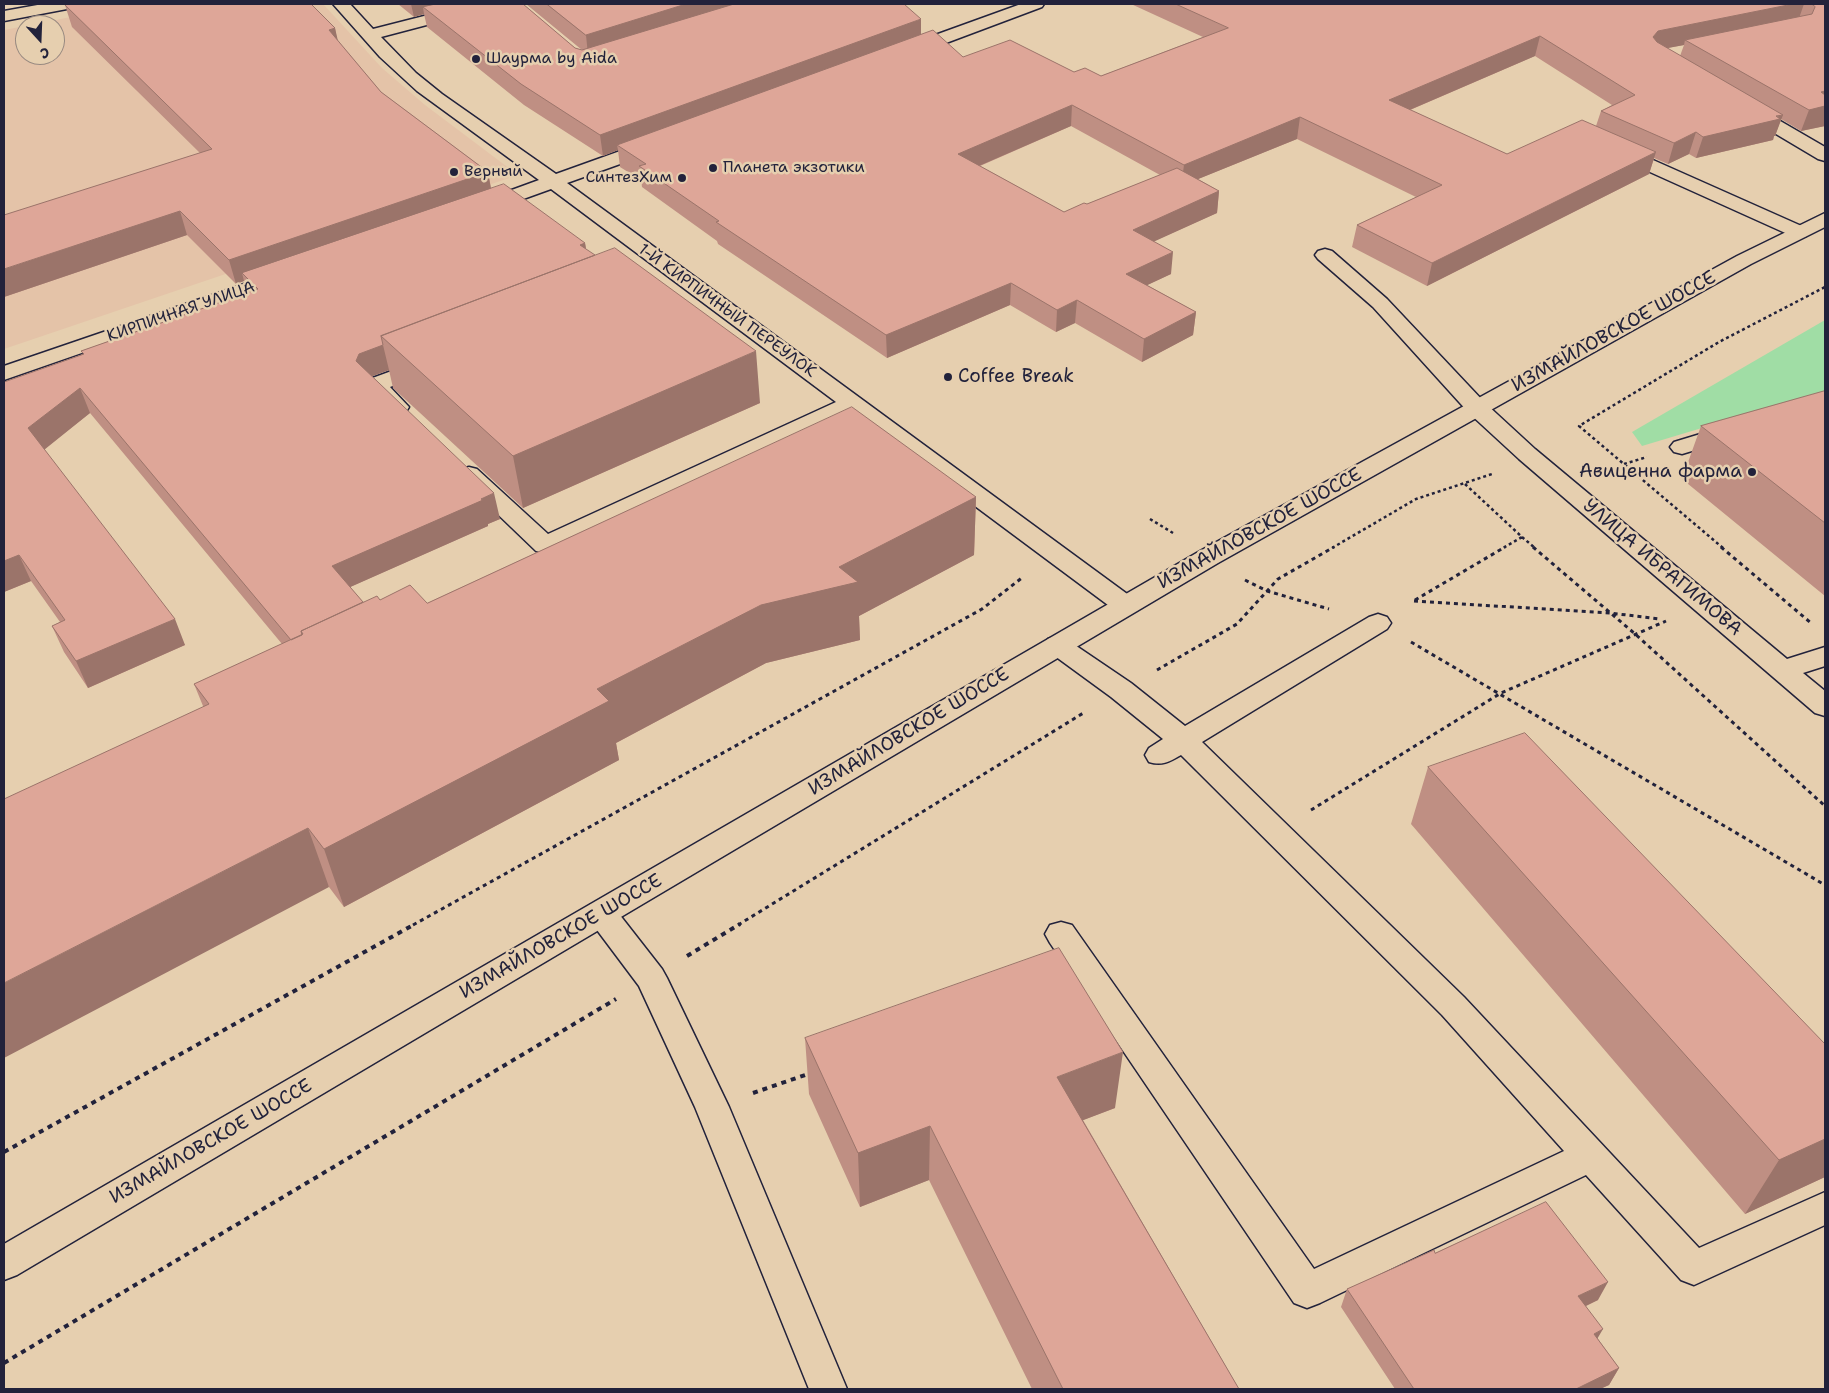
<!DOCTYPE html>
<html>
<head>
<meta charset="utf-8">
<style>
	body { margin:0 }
	#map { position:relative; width:1829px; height:1393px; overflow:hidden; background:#e6cfaf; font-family:"Shantell Sans",sans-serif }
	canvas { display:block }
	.frame { position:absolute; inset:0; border:5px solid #22223b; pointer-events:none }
	.north { position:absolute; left:15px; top:15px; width:50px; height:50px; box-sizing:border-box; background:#e6cfaf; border:1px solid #988a81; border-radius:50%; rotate:160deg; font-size:14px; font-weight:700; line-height:20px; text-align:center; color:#22223b }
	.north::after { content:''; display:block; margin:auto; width:18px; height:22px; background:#22223b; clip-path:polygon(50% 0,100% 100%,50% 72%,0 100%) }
</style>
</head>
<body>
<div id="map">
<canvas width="1829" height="1393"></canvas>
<div class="frame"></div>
<div class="north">С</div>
</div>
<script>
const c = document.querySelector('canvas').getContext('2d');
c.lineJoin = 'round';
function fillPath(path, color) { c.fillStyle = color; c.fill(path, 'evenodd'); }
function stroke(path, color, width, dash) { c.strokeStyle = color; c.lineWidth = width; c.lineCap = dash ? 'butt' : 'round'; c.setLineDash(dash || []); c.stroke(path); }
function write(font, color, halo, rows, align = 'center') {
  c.font = font + ' "Shantell Sans",sans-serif'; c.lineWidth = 5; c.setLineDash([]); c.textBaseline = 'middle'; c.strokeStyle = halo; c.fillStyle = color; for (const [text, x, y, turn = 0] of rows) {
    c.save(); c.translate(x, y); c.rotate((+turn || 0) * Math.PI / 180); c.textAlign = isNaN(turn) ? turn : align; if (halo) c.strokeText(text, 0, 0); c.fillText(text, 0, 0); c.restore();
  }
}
fillPath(new Path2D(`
	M135 4H323L382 68 425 105 518 175 4 349V30L25 26V55H55V25H31Z`), '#e4c3a8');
fillPath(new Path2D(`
	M1825 320V391L1642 446 1632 432Z`), '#a0dda5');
const minor = new Path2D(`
	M43 4H75L73 7 67 9 4 21V11Z
	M333 4H350L373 29 471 4H497L495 7 381 37 416 73 442 94 556 174 648 141 655 139 662 141 664 145 662 149 567 183 1134 599 1138 605 1134 611 1125 614 1116 611 850 413 554 551 545 553 536 551 461 479 457 474 461 469 469 467 477 469 548 534 836 402 551 189 490 211 483 213 476 211 473 207 476 203 539 180 417 91 380 57Z
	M1021 4H1044L1042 7 914 55H902L899 51 902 47Z
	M1745 103 1751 104 1825 147V161L1818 159 1739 112 1736 108 1739 104Z
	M1617 144 1806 228 1809 232 1806 236 1799 238 1792 236 1610 154 1608 150 1610 146Z
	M1325 249 1332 251 1387 299 1485 403 1535 449 1787 659 1825 647V666L1803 673 1825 691V716L1815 713 1519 459 1469 413 1373 307 1318 259 1315 255 1318 251Z
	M282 271 289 273 292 277 289 281 4 380V366Z
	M427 358 435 360 438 365 435 370 390 387 409 407 406 412 398 414 390 412 364 385 367 380Z
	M1730 425 1738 427 1742 432 1738 437 1682 454 1674 452 1670 447 1674 442Z
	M1378 614 1387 617 1391 623 1387 629 1202 742 1464 997 1699 1248 1825 1192V1225L1694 1285 1681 1280 1586 1175 1320 1303 1307 1308 1294 1303 1050 943 1045 934 1050 925 1061 922 1072 925 1314 1269 1564 1151 1442 1015 1181 755C1169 762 1162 766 1149 762L1145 755 1149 748 1163 739 1111 697 1048 651 1044 645 1048 639 1057 636 1066 639 1131 683 1185 726 1369 617Z
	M601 902 612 905 662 969 667 978 729 1107 847 1389H809L695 1107 639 986 585 914 590 905Z`);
const major = new Path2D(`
	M1825 213V227L1751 264 1218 563 17 1275 4 1280V1244L1200 551 1737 256Z`);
stroke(minor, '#22223b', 3);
stroke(major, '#22223b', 3);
stroke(new Path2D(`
	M1624 464 1647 457
	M1465 484 1522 537 1503 548
	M1150 519 1173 533
	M1522 537 1535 548
	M1332 548 1416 499 1492 474
	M1723 548 1579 426 1719 342 1825 287`), '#22223b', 2.5, [3, 3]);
stroke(new Path2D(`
	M1533 547 1634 633 1825 806
	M1721 547 1811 623
	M1245 580 1267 591 1329 609
	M1415 600 1505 547
	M1414 601 1610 613 1660 619
	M1411 642 1825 885
	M1157 670 1237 624 1278 579 1334 547
	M1311 810 1501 693 1666 621
	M413 925 982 609 1023 577
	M738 925 1085 712`), '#22223b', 3, [4, 4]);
stroke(new Path2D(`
	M687 956 740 924
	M753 1093 811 1073
	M4 1152 415 924
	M4 1363 616 999`), '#22223b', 4, [5, 5]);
fillPath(minor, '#e6cfaf');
fillPath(major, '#e6cfaf');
fillPath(new Path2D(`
	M398 4H523L575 48 582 50 526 4H904L921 34 963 57 1101 76 1203 37 1131 4H1825V126L1801 131 1781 119 1775 136H1774L1773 140 1696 158 1689 154 1668 164 1654 158 1649 174 1427 286 1352 247 1357 225 1416 197 1297 139 1198 179 1219 191 1217 213 1154 241 1171 274 1147 285 1196 312 1193 335 1142 362 1075 323 1056 332 1010 305 887 358 718 244 717 241 642 187 641 180 620 167 618 150 603 156 524 105 427 27 424 14 414 17ZM1684 45 1680 56 1667 48ZM1535 56 1612 105 1601 111 1596 126 1507 154 1410 110ZM1071 126 1160 175 1087 204 1064 212 980 166Z
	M65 5 335 28 337 40 381 92 488 172 491 188 585 243 586 249 760 403 523 508 393 388 389 370 372 376 500 519 488 524V526L350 587 363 602 380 600 427 603 976 497 974 555 859 616 860 640 766 663 616 743 619 760 344 907 329 887 203 706 194 684 282 644 90 413 44 449 185 645 88 688 64 652 52 626 60 622 31 581 4 592V382L83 354 81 351 248 293 244 281 236 284 187 235 4 297 200 153 72 27Z
	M1825 391V596L1682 479 1701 426Z
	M1428 767 1825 1044V1177L1745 1214 1411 824Z
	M805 1038 1115 1108 1083 1120 1239 1389H1032L929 1180 860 1207 809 1094Z
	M1435 1253 1598 1300 1586 1306 1598 1339 1619 1368 1609 1385 1600 1389H1395L1341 1307 1347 1289Z`), '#bf8f83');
fillPath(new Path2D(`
	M411 4H464L423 7 424 14 414 17Z
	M686 4H740L588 55 586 35Z
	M1793 4H1804L1798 21 1685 40 1684 45 1652 51 1653 37 1658 31Z
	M921 19V39L617 145 618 150 603 156 600 135Z
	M335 28 340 50 329 30Z
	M1540 36 1535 56 1384 121 1389 100Z
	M1825 91V126L1801 131 1809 110 1821 92Z
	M1072 105 1071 126 958 175V154Z
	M1783 115 1775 136H1774L1773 140 1696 158 1703 137Z
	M1300 117 1297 139 1181 186 1184 165Z
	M1696 132 1689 154 1668 164 1674 143Z
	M1656 152 1649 174 1427 286 1432 263Z
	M488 172 492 195 242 273 244 281 236 284 229 260Z
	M1219 191 1217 213 1131 252 1133 230Z
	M180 211 187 235 4 297V269Z
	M585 243 589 266 580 245Z
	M1173 252 1171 274 1124 296 1126 274Z
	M1011 283 1010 305 887 358 886 335Z
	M1077 300 1075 323 1056 332 1057 310Z
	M1196 312 1193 335 1142 362 1144 339Z
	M383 345 389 370 365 379 356 361 359 354Z
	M756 351 760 403 523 508 513 456Z
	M80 388 90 413 39 454 28 428Z
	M494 493 500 519 488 524V526L339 592 332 566Z
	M976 497 974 555 859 616 860 640 766 663 616 743 619 760 344 907 324 849 597 689 761 605 839 567Z
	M19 555 31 581 4 592V561Z
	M175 619 185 645 88 688 76 661Z
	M308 828 329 887 4 1058V983Z
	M1123 1052 1115 1108 1052 1132 1057 1077Z
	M930 1126 929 1180 860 1207 858 1153Z
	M1825 1139V1177L1745 1214 1779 1160Z
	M1608 1282 1598 1300 1569 1314 1578 1296Z
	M1603 1329 1593 1346 1594 1334Z
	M1619 1368 1609 1385 1600 1389H1576Z`), '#9b746a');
const building = new Path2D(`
	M72 4H311L335 28 329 30 381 92 488 172 229 260 180 211 4 269V215L212 149 65 5Z
	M436 4H523L575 48 582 50 734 4H904L921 19 600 135 521 84 423 7Z
	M547 4H686L586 35Z
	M1176 4H1793L1658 31 1653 37 1657 42 1783 115 1776 116 1780 119 1703 137 1696 132 1674 143 1601 111 1635 95 1540 36 1389 100 1507 154 1582 120 1656 152 1432 263 1357 225 1442 185 1300 117 1184 165 1072 105 958 154 1064 212 1084 203 1087 204 1177 168 1219 191 1133 230 1173 252 1126 274 1196 312 1144 339 1077 300 1057 310 1011 283 886 335 716 222 719 221 639 166 646 164 617 145 933 30 963 57 1010 40 1074 72 1085 68 1101 76 1228 28Z
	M1812 4H1825V91L1821 92 1825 95V106L1809 110 1685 40 1812 14 1815 7Z
	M504 184 585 243 580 245 595 255 381 336 383 345 359 354 356 361 494 493 481 499 483 500 332 566 363 602 301 631 302 635 291 640 80 388 28 428 175 619 76 661 52 626 65 620 19 555 4 561V382L84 354 81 351 258 289 242 273Z
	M615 248 756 351 513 456 381 336Z
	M1825 391V523L1701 426Z
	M852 407 976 497 839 567 858 582 761 605 597 689 609 701 324 849 308 828 4 983V799L209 704 194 684 303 634 301 631 377 596 380 600 410 585 427 603Z
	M1525 733 1825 1044V1139L1779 1160 1428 767Z
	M1059 948 1123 1052 1057 1077 1239 1389H1063L930 1126 858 1153 805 1038Z
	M1546 1202 1608 1282 1578 1296 1603 1329 1594 1334 1619 1368 1576 1389H1414L1347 1289 1434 1250 1435 1253Z`);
fillPath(building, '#dea698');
stroke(building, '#9b746a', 1);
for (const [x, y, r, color] of [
	[476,59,5,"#22223b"],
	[713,168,5,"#22223b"],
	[454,172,5,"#22223b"],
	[682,178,5,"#22223b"],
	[948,377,5,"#22223b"],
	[1752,472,5,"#22223b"]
]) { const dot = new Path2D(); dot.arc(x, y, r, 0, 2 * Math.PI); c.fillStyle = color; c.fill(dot); stroke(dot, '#e6cfaf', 2); }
write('16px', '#22223b', '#e6cfaf', [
	["Шаурма by Aida",486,59],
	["Планета экзотики",723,168],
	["Верный",464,172],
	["СинтезХим",672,178,"right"]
], 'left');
write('16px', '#22223b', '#e6cfaf', [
	["1-Й КИРПИЧНЫЙ ПЕРЕУЛОК",727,311,36],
	["КИРПИЧНАЯ УЛИЦА",181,312,-19]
]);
write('19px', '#22223b', '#e6cfaf', [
	["ИЗМАЙЛОВСКОЕ ШОССЕ",1614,332,-29],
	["ИЗМАЙЛОВСКОЕ ШОССЕ",1260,529,-29],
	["УЛИЦА ИБРАГИМОВА",1662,568,40],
	["ИЗМАЙЛОВСКОЕ ШОССЕ",909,732,-31],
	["ИЗМАЙЛОВСКОЕ ШОССЕ",561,937,-30],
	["ИЗМАЙЛОВСКОЕ ШОССЕ",211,1142,-30]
]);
write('19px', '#22223b', '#e6cfaf', [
	["Coffee Break",958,377],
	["Авиценна фарма",1742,472,"right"]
], 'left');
</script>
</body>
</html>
